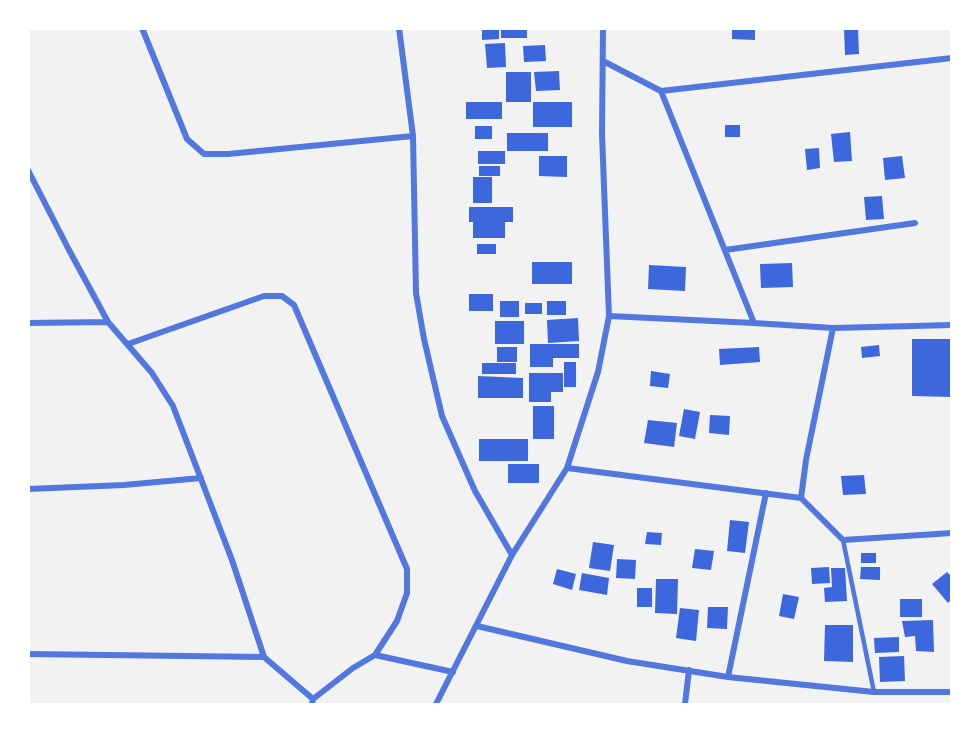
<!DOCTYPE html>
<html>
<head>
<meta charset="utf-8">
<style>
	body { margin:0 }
	#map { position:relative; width:980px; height:733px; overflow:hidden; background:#f2f2f2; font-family:Cabin,sans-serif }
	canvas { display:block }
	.frame { position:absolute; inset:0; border:30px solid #fff; pointer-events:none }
</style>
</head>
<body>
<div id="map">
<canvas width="980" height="733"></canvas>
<div class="frame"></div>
</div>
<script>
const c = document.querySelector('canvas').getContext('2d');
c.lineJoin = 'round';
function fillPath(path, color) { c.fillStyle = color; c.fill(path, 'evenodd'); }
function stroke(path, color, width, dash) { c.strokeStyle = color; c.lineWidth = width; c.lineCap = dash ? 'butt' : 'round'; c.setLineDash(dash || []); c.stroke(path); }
fillPath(new Path2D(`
	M482 28H499V39L482 40Z
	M501 28H527V38H501Z
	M732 28H755V40L732 39Z
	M844 28H858L859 54 845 55Z
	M505 43 506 67 487 68 485 44Z
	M545 45 546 61 524 62 523 46Z
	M559 71 560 90 536 91 534 72Z
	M506 72H531V102H506Z
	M466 102H502V119H466Z
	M533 102H572V127H533Z
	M725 125H740V137H725Z
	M475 126H492V139H475Z
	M850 132 852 161 834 162 831 134Z
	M507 133H548V151H507Z
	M819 148 820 168 807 170 805 149Z
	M478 151H505V164H478Z
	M539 156H567V177L539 176Z
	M902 156 905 178 885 180 883 158Z
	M479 166H500V176H479Z
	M473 177H492V203H473Z
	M882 196 884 219 866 220 864 197Z
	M469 207H513V222H505V238H473V222H469Z
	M477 244H496V254H477Z
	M532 262H572V284H532Z
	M792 263 793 287 761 288 760 264Z
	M649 265 686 267 685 291 648 289Z
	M469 294H493V311H469Z
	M500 301H519V317H500Z
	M547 301H566V315H547Z
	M525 303H542V314H525Z
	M578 318 579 341 548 343 547 320Z
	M495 321H524V344H495Z
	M912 339H952V397L912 396Z
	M530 344H579V358H553V367H530Z
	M879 345 880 356 862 358 861 347Z
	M497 347H517V362H497Z
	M759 347 760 362 720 365 719 349Z
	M564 362H576V387H564Z
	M482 363H516V374H482Z
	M651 371 670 374 668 388 650 386Z
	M529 373H563V392H551V402H529Z
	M478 376 523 378V398H478Z
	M533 406H554V439H533Z
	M684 409 700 412 695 439 679 436Z
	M710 415 730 416 729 435 709 433Z
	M648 420 677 423 674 447 644 443Z
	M479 439H528V461H479Z
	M508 464H539V483H508Z
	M864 475 866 494 843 495 841 476Z
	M730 520 749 522 745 553 727 551Z
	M647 532 662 533 661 545 645 544Z
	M593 542 614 545 610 571 589 568Z
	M695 549 714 551 711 570 692 568Z
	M861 553H876V563H861Z
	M617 559 636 560 635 579 616 578Z
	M829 567 830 583 812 584 811 568Z
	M861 567H880V580L860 579Z
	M831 568H845L847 601 825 602 824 588 832 587Z
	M557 569 576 574 572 590 553 584Z
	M947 572 952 577V599L948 603 932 584Z
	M582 573 609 578 607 595 579 590Z
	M656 579H678L677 614 655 613Z
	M637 588H652V607H637Z
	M783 594 799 597 794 619 779 616Z
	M900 599H922V617H900Z
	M708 607H728L727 629 707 628Z
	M680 608 699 610 696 641 676 638Z
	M933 620 934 652 916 651 915 636 905 637 902 621Z
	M825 625H853V662L824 661Z
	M899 637V652L875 653 874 638Z
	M904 656 905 681 880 682 879 657Z`), '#3d67dc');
stroke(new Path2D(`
	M843 540 874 692`), '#5277de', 4.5);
stroke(new Path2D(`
	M142 28 187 139 204 154H228L413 136
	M399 28 413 136 416 293 424 339 442 416 475 491 512 555
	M603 61 661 91 754 323 833 328 806 460 801 498 843 540 952 533
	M661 91 952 58
	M28 170 69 250 108 322 152 373 173 406 232 560 264 657 313 699 312 704
	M725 250 915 223
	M609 316 754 323
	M28 323 108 322
	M833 328 952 325
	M128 344 264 296H282L294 305 407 569V593L397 621 375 655 353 668 313 699
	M567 468 801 498
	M28 489 124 485 201 478
	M477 626 627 661 728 677 874 692H952
	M28 654 264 657
	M375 655 453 672
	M728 677 766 493
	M436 704 512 555 567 468 598 372 609 316 602 134 603 28
	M685 704 689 670`), '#5277de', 6);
</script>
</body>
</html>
